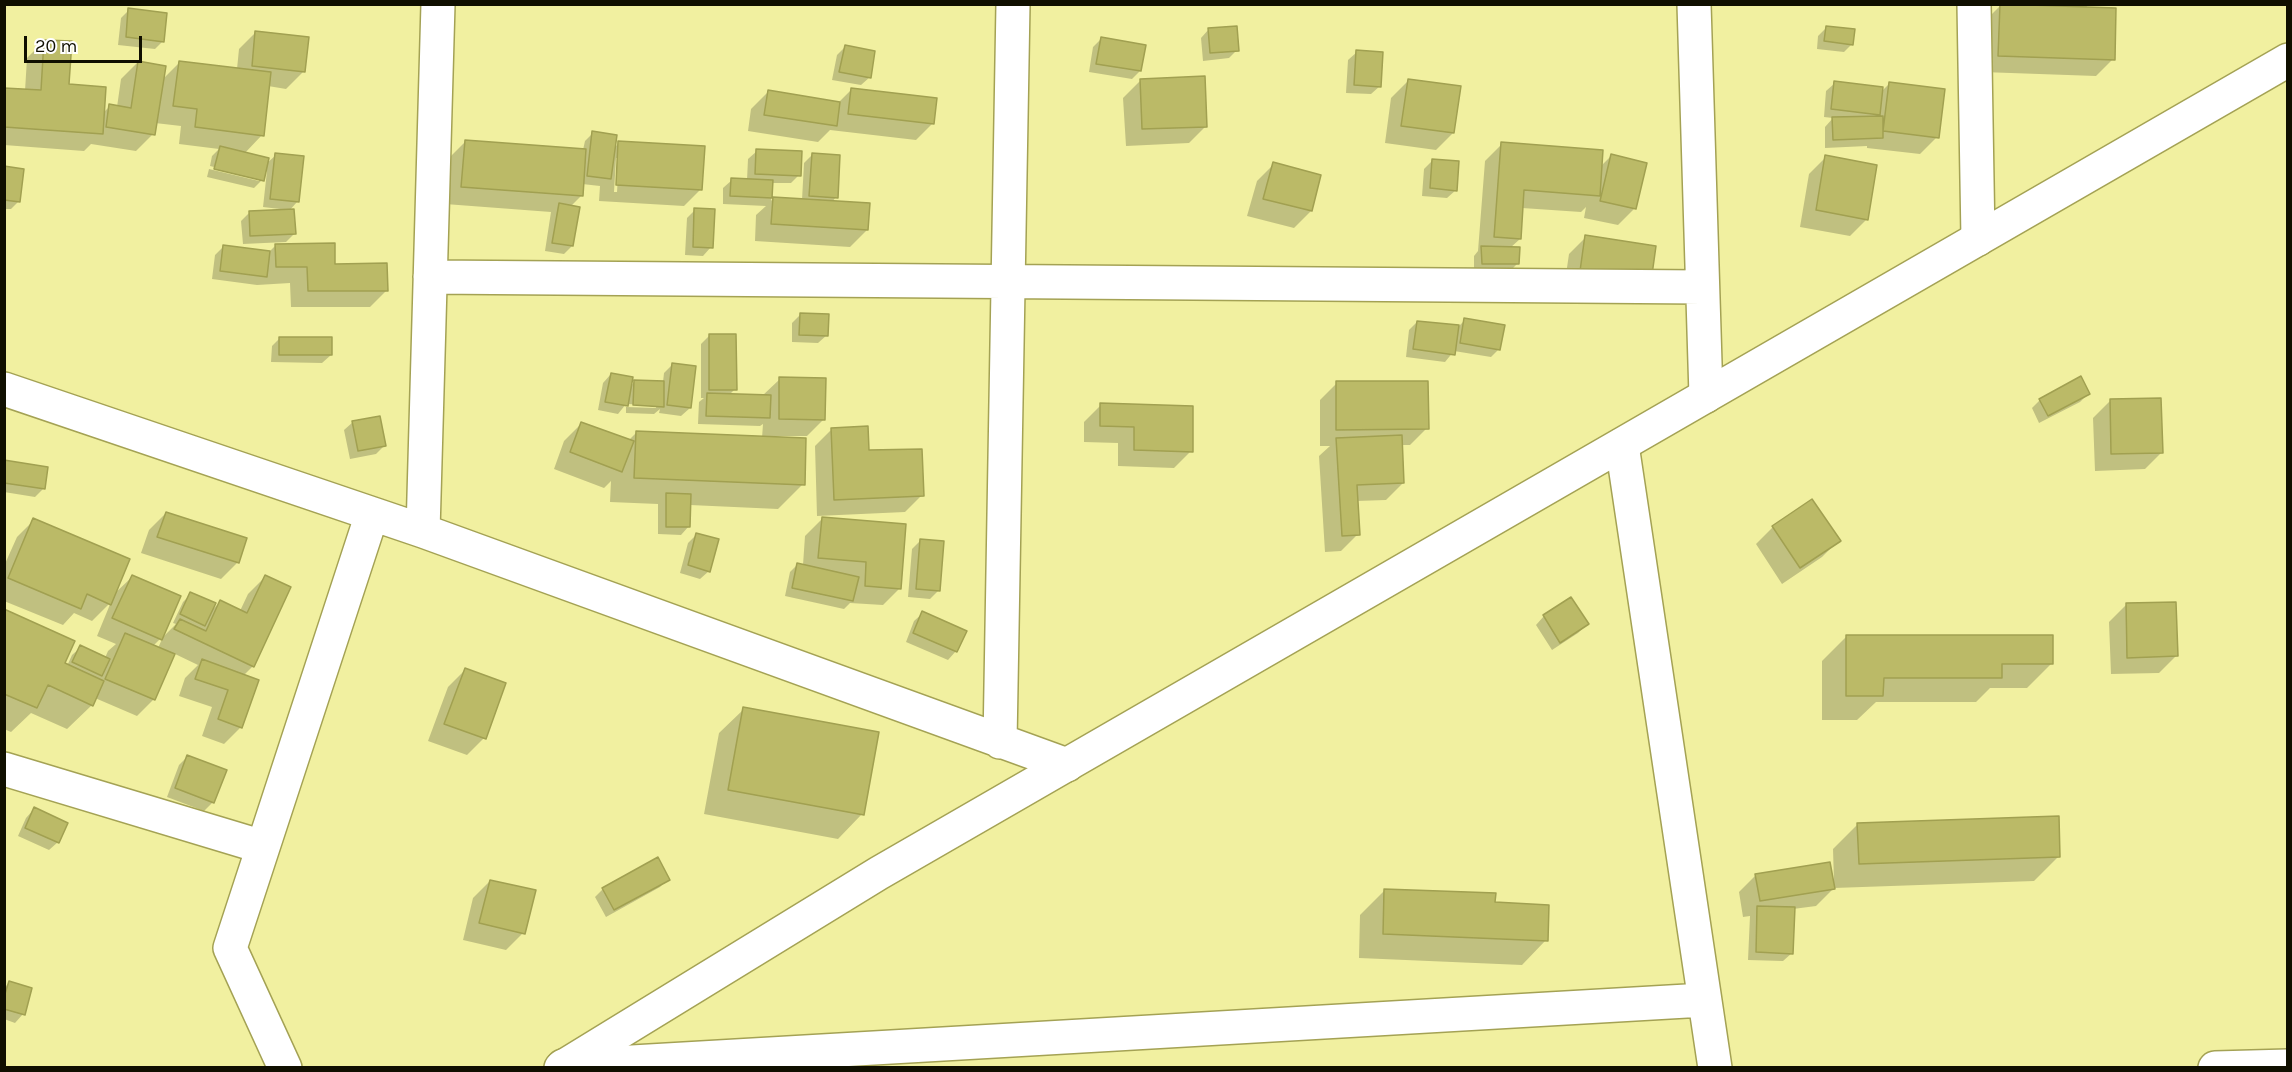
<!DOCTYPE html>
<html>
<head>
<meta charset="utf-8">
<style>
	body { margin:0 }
	#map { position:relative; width:2292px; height:1072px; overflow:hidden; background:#f1f0a0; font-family:Karla,sans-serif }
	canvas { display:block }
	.frame { position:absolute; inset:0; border:6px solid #100f00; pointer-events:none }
	.scale { position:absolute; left:24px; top:36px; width:118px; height:27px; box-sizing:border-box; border:3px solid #100f00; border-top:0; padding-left:8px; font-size:18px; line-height:21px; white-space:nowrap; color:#100f00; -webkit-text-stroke:4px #fff; paint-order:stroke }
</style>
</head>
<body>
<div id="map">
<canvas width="2292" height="1072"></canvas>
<div class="frame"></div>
<div class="scale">20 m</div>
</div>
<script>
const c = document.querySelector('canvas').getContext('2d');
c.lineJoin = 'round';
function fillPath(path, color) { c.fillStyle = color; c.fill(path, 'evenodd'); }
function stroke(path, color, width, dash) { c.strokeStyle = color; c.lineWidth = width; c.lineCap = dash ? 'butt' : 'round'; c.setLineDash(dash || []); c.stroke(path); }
fillPath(new Path2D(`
	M1997 4H2089L2085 9 2113 59 2096 76 1982 72 1983 23 2001 5Z
	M129 10 163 41 155 49 118 45 121 18Z
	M1827 27 1852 44 1844 52 1817 49 1818 36Z
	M1209 29 1237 50 1229 58 1203 61 1201 38Z
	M256 32 303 72 286 89 268 86 262 135 244 154 266 164 276 155 297 202 289 211 294 234 286 242 243 244 241 221 250 212 280 211V209L263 207 267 171H265L262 180 254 188 207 177 209 169 259 181V178L210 166 212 156 219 149 179 144 181 126 155 123 153 134 136 151 91 144 84 151 4 145V89L25 91 27 58 44 41 68 85 103 113 110 106 117 107 121 79 138 62 162 80 179 63 237 69 239 49Z
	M1102 38 1140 71 1132 79 1089 72 1093 47Z
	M845 47 870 77 861 85 832 80 837 55Z
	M1357 52 1380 86 1371 94 1346 93 1348 60Z
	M1140 81 1206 126 1189 143 1126 146 1123 98Z
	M1408 81 1453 133 1436 150 1385 143 1391 98Z
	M1835 83 1881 92 1889 84 1937 137 1920 154 1867 148V146L1825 148V127L1833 118 1824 117 1826 91Z
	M852 89 933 123 916 140 830 130 818 142 748 131 751 109 768 92 838 103Z
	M593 133 614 148 619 143 701 189 684 206 599 201 600 186 582 184 581 196 570 207 572 246 564 254 545 251 551 212 445 204 449 158 466 141 583 150 585 141ZM616 158H619L617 192H614Z
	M1502 144 1600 167 1611 156 1635 208 1618 225 1584 218 1586 207 1581 212 1522 208 1520 239 1510 248 1518 263 1509 272 1474 271V256L1478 251 1485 161Z
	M757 151 799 175 791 183H772L771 201 773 198 802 200 804 163 812 155 836 197 832 202 867 230 850 247 755 241 756 215 766 206 723 204V188L732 180H747L748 159Z
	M1826 157 1867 219 1850 236 1800 227 1809 174Z
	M1432 161 1456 190 1447 198 1422 196 1424 169Z
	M1274 164 1311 211 1294 228 1247 216 1257 181Z
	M4 168 19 201 11 209H4Z
	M695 210 711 247 703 256 685 255 687 218Z
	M1586 237 1654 247 1564 288 1569 254Z
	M276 245 333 265 387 290 370 307H291L290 283 257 285 212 279 215 255 224 246 269 252Z
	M800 315 827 335 818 343 792 342V323Z
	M1465 320 1499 349 1491 357 1454 351 1445 362 1406 357 1409 330 1417 322 1458 327Z
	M709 336 735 389 729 395 762 396 780 379 824 419 807 436H775L803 484 778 509 690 505 689 526 681 535 658 534V504L610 502 611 481 604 488 554 469 564 441 581 424 628 441 636 433 762 438 763 424 760 426 698 424 699 402 704 398H701V344Z
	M280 338 331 355 322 363 271 362 272 346Z
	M672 365 690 408 681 416 659 413 660 409 654 414 626 413V407L656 408V405L626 404 618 414 598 410 603 383 611 374 630 387 635 381 663 382 664 373Z
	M1337 383 1427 428 1410 445H1401L1403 483 1386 500 1356 501 1358 534 1341 551 1325 552 1319 456 1330 446H1320V400Z
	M2088 394 2080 402 2039 423 2032 408 2040 400Z
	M2110 401 2162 452 2145 469 2095 471 2093 418Z
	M1101 405 1191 451 1174 468 1118 466V443L1084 442V422Z
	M353 422 384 446 376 454 350 459 344 430Z
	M832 429 868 452 922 495 905 512 817 516 815 446Z
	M4 461 46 468 43 489 35 497 4 492Z
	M166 513 238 562 221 579 141 553 149 530Z
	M822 519 900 588 883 605 850 603 844 609 785 596 790 572 798 564 803 565 805 536Z
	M34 520 113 595 132 577 160 639 153 646 158 648 163 637 176 624 173 623 183 602 191 594 210 612 220 602 240 611 248 594 265 577 253 666 243 676 241 727 224 744 202 736 212 707 179 696 185 678 198 665 173 653 154 699 137 716 95 698 92 705 67 729 31 713 11 732 4 729V611L67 666 72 655 81 647 105 658 108 651 116 644 97 636 111 602 92 621 74 613 63 625 4 601V566L17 537Z
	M1773 527 1839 540 1822 557 1782 584 1756 544Z
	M697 534 709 571 700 579 680 573 688 543Z
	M920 541 938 591 930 599 908 597 912 549Z
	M2126 605 2176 656 2159 673 2111 674 2109 622Z
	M923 613 956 651 948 660 906 642 914 621Z
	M1544 616 1587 624 1578 633 1552 650 1536 625Z
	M1847 636 2052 663 2027 688H1990L1976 702H1876L1857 720H1822V661Z
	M465 670 484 738 467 755 428 741 448 687Z
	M744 709 862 814 838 839 704 814 719 733Z
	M187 757 213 802 204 811 167 797 179 765Z
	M34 809 58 842 49 850 18 836 26 818Z
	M1858 824 2059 856 2034 881 1834 888 1816 906 1793 909 1792 953 1783 961 1748 960 1750 916 1743 917 1739 892 1756 875 1834 882 1833 849Z
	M668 879 660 887 606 917 595 897 603 889Z
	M490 881 523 933 506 950 463 940 473 898Z
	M1385 890 1494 904 1546 940 1522 965 1359 958 1360 915Z
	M10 982 23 1014 15 1023 4 1019V988Z`), '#0003');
const building = new Path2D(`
	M2000 4 2116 8 2115 60 1998 56Z
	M128 8 167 13 164 42 126 37Z
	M1237 26 1239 51 1210 53 1208 28Z
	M1826 26 1855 29 1853 45 1824 41Z
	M255 31 309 37 305 72 252 66Z
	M1101 37 1146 45 1141 71 1096 64Z
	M44 40 72 41 69 84 106 87 103 134 4 127V88L41 90Z
	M845 45 875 51 871 78 839 72Z
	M1356 50 1383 52 1381 87 1354 85Z
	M138 61 166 66 155 135 106 127 109 104 131 108Z
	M179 61 271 72 264 136 195 127 197 109 173 106Z
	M1205 76 1207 127 1142 129 1140 79Z
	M1408 79 1461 86 1454 133 1401 126Z
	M1834 81 1883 87 1880 115 1831 109Z
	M1889 82 1945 89 1939 138 1883 131Z
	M851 88 937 98 934 124 848 114Z
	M768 90 840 102 837 126 764 115Z
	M1883 116V138L1833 140 1832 117Z
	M592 131 617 135 611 179 587 176Z
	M465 140 586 149 583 196 461 187Z
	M618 141 705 146 702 190 616 185Z
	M1501 142 1603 150 1600 196 1524 190 1521 239 1494 237Z
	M220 146 269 158 264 181 214 169Z
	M756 149 802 151 801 176 755 174Z
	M275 153 304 156 299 202 270 199Z
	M812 153 840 155 838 198 809 196Z
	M1611 154 1647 163 1636 209 1600 201Z
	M1825 155 1877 165 1868 220 1816 210Z
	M1432 159 1459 161 1457 191 1430 188Z
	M1273 162 1321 175 1312 211 1263 199Z
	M4 166 24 169 20 202 4 200Z
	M731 178 773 180 772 198 730 196Z
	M773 197 870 203 868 230 771 224Z
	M559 203 580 207 573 246 552 243Z
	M694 208 715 209 713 248 693 247Z
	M294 209 296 234 250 236 249 211Z
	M1585 235 1656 246 1651 282 1580 271Z
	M335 243V264L387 263 388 291H308L307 267H276L275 244Z
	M223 245 270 251 267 277 220 271Z
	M1481 246 1520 247 1519 264H1482Z
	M800 313 829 314 828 336 799 335Z
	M1464 318 1505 325 1500 350 1460 343Z
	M1417 321 1459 325 1455 355 1413 349Z
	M709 334H736L737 390H709Z
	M279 337H332V355H279Z
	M672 363 696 366 691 408 667 405Z
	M611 373 633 377 628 406 605 402Z
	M2081 376 2090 394 2048 416 2039 399Z
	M779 377 826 378 825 420 779 419Z
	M634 380 664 381V407L633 405Z
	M1336 381H1428L1429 429 1336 430Z
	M707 393 771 395 770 418 706 416Z
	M2161 398 2163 453 2111 454 2110 399Z
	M1100 403 1193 406V452L1134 450V427L1100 426Z
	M380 416 386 446 358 451 352 421Z
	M581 422 634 441 622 472 570 452Z
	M868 426 869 450 922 449 924 496 834 500 831 428Z
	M636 431 806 438 805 485 634 478Z
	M1402 435 1404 483 1357 485 1360 535 1342 536 1336 438Z
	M4 460 48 467 45 489 4 483Z
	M666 493 691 494 690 527H666Z
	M1812 499 1841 541 1800 568 1772 526Z
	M166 512 247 538 239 563 157 537Z
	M822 517 906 524 901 589 865 586 866 562 818 558Z
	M33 518 130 559 111 605 87 594 81 609 8 578Z
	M696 533 719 539 710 572 688 565Z
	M920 539 944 541 940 591 916 589Z
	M797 563 859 577 853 601 792 588Z
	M132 575 181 596 162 640 112 618Z
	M265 575 291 587 254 667 174 629 180 619 206 631 220 600 247 613Z
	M190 592 216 603 205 626 180 614Z
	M1571 597 1589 624 1560 643 1543 615Z
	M2176 602 2178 656 2127 658 2126 603Z
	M4 609 75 641 65 663 104 681 93 706 48 685 37 708 4 694Z
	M922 611 967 631 957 652 913 633Z
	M125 633 175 654 155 700 105 679Z
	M1846 635H2053V664H2002V678H1884L1883 696H1846Z
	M80 645 110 659 102 676 72 662Z
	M202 659 259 680 242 728 218 719 228 690 195 679Z
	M465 668 506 683 486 739 444 724Z
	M743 707 879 732 864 815 728 790Z
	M187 755 227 770 214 803 175 788Z
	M34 807 68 823 59 843 25 828Z
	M2059 816 2060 857 1859 864 1857 823Z
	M658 857 670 880 614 910 602 888Z
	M1830 862 1835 889 1760 901 1755 874Z
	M490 880 536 890 525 934 479 923Z
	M1384 889 1496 893 1495 902 1549 905 1548 941 1383 934Z
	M1757 906 1795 907 1793 954 1756 952Z
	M9 981 32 988 25 1015 4 1009V997Z`);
fillPath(building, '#bbba67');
stroke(building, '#a1a051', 1.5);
const street = new Path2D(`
	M1694 4 1706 396
	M1974 4 1978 239
	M430 277 1702 287
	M4 389 423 531 1067 765
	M1622 445 1715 1068
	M423 531 438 4
	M1000 742 1013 4
	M4 769 263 847
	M563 1066 1704 1000
	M285 1068 230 948 372 514
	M2215 1068 2288 1066`);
const primary = new Path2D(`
	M561 1068 879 873 2288 60`);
stroke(street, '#a4a254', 36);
stroke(primary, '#a4a254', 36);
stroke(street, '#fff', 33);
stroke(primary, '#fff', 33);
</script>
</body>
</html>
